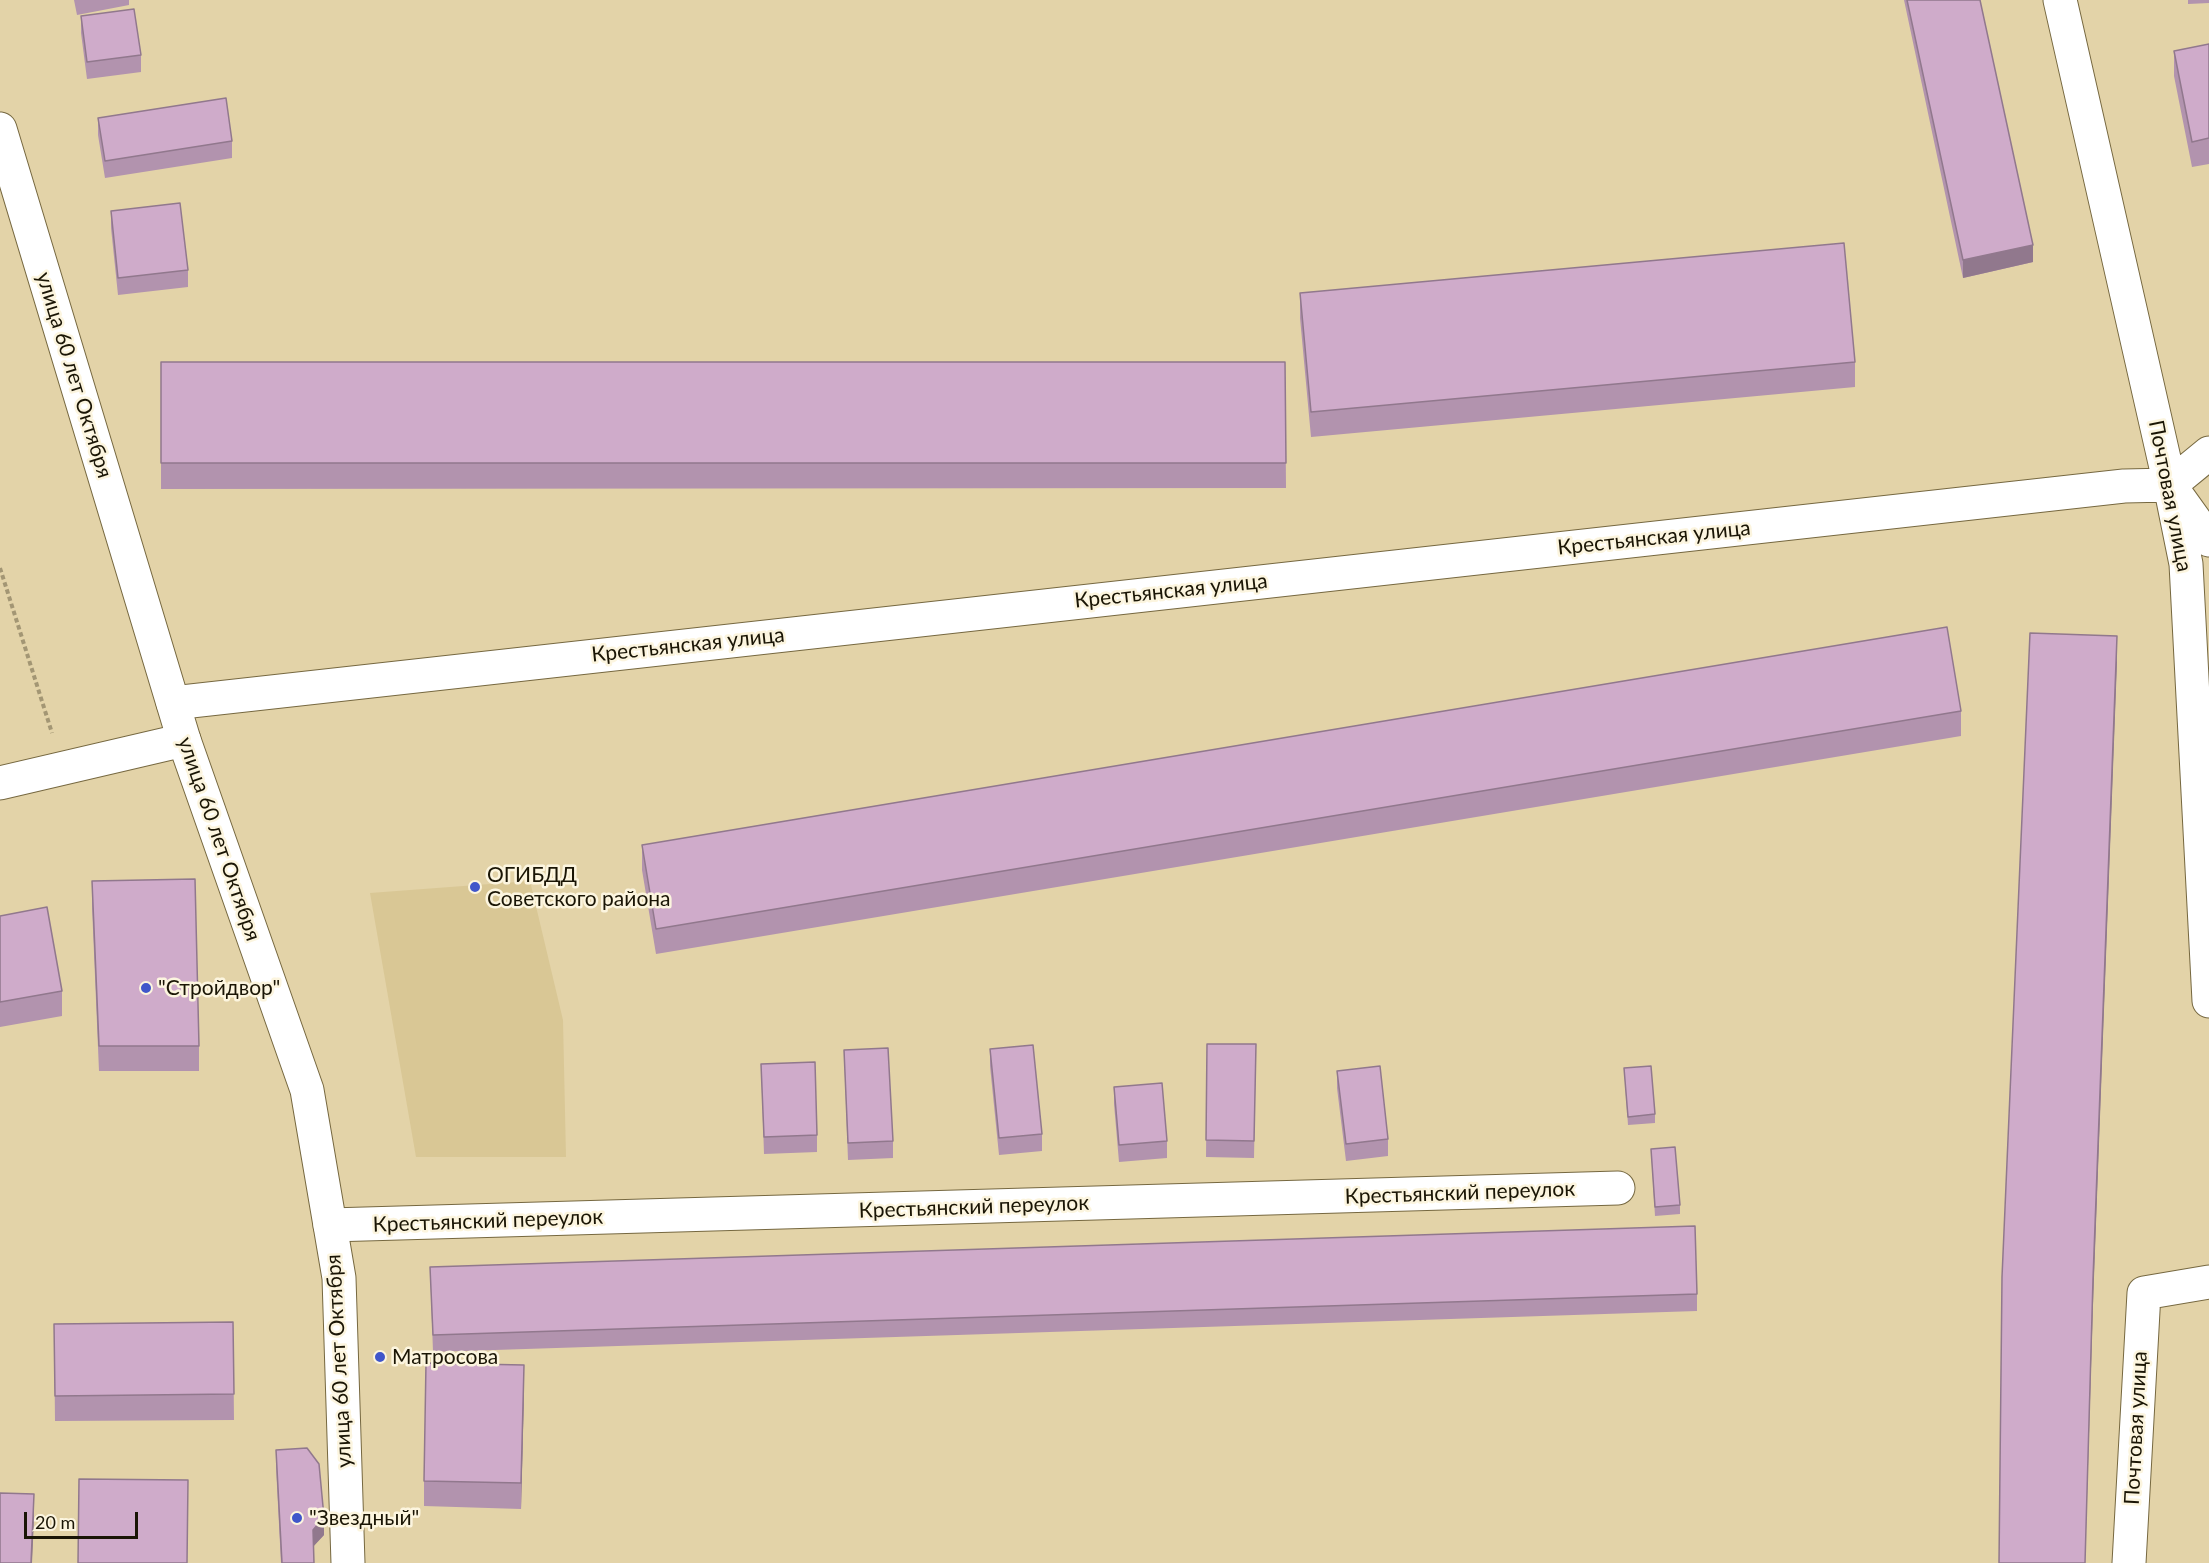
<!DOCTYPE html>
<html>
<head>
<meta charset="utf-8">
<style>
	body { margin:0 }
	#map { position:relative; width:2209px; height:1563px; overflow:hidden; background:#e3d3a8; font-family:Lato,sans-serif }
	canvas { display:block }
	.scale { position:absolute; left:24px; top:1512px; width:114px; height:27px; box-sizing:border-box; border:3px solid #1a1505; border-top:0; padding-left:8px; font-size:18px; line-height:21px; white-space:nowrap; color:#1a1505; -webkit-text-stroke:4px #fcf5df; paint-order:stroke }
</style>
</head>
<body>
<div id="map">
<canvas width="2209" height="1563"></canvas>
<div class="scale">20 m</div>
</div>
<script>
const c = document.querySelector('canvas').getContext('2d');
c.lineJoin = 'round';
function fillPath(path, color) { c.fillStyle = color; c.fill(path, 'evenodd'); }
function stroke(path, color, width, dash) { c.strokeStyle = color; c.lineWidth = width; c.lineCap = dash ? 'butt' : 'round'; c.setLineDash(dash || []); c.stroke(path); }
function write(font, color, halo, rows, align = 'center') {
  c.font = font + ' Lato,sans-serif'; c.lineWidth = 5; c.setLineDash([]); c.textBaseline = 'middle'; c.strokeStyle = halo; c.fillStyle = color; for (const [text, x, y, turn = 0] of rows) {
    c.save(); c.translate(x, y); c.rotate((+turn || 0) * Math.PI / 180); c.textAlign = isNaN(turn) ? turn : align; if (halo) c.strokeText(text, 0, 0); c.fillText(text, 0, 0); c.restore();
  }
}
fillPath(new Path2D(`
	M530 881 563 1020 566 1157H416L370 893Z`), '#d9c795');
const street = new Path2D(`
	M2060 0 2170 485 2186 564 2209 1001
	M2176 494 2209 540
	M173 703 2124 486 2170 485 2209 453
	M0 783 184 740
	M330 1225 1618 1188
	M2129 1563 2144 1293 2209 1282`);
const primary = new Path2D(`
	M0 129 184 740 307 1090 339 1278 348 1563`);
stroke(street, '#766840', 35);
stroke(primary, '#766840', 35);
stroke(new Path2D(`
	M0 568 52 733`), '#a39674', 4, [4.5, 3]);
stroke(street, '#fff', 33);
stroke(primary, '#fff', 33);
fillPath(new Path2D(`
	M74 0H129V5L77 15Z
	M1904 0H1980L2033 262 1963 278Z
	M2188 0H2209V3L2188 4Z
	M81 16 141 55V72L87 79 81 33Z
	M2209 44V164L2192 167 2174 76V51Z
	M98 118 232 141V158L105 178 98 135Z
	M111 211 188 270V287L118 295 111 228Z
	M1300 293 1855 362V387L1311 437 1300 318Z
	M161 362H1285L1286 488 161 489Z
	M1961 711V736L656 954 642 870V845Z
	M92 881 199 1046V1071H99L92 906Z
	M0 916 62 991V1016L0 1027Z
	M1207 1044H1256L1254 1158 1206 1157Z
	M990 1049 1042 1134V1151L999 1155 990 1066Z
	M844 1050 893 1141V1158L848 1160Z
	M761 1064 817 1135V1152L764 1154Z
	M1624 1068 1655 1114V1123L1628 1125Z
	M1337 1071 1388 1139V1156L1346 1161 1337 1088Z
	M1114 1087 1167 1141V1158L1119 1162 1114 1104Z
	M1651 1149 1680 1205V1214L1655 1216Z
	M430 1267 1697 1294V1311L433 1352Z
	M233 1322 234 1420 55 1421 54 1324Z
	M524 1390 521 1509 424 1506V1481Z
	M276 1450 324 1535 313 1546 314 1563H281L276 1467Z`), '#b293ae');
fillPath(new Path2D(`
	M2033 245V262L1963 278V260Z
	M2117 636V662L2093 1304 2085 1563 2093 1279Z
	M524 1365V1390L521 1509V1483Z
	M34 1494V1519L32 1563H31Z
	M324 1517V1535L313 1547V1530Z`), '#91788d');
const building = new Path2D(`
	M1907 0H1980L2033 245 1963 260Z
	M134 9 141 55 87 62 81 16Z
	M2209 44V138L2192 142 2174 51Z
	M226 98 232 141 105 161 98 118Z
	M180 203 188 270 118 278 111 211Z
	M1844 243 1855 362 1311 412 1300 293Z
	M161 362H1285L1286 463H161Z
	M1947 627 1961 711 656 929 642 845Z
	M2030 633 2117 636 2093 1279 2085 1563H1999L2002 1277Z
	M195 879 199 1046H99L92 881Z
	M47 907 62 991 0 1002V916Z
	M1207 1044H1256L1254 1141 1206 1140Z
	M1033 1045 1042 1134 999 1138 990 1049Z
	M888 1048 893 1141 848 1143 844 1050Z
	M815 1062 817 1135 764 1137 761 1064Z
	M1380 1066 1388 1139 1346 1144 1337 1071Z
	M1651 1066 1655 1114 1628 1117 1624 1068Z
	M1162 1083 1167 1141 1119 1145 1114 1087Z
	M1675 1147 1680 1205 1655 1207 1651 1149Z
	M1695 1226 1697 1294 433 1335 430 1267Z
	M233 1322 234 1394 55 1396 54 1324Z
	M426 1363 524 1365 521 1483 424 1481Z
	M307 1448 319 1464 324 1517 313 1530 314 1563H282L276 1450Z
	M79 1479 188 1480 187 1563H78Z
	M0 1493 34 1494 31 1563H0Z`);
fillPath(building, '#cfabca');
stroke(building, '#91788d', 1.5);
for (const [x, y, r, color] of [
	[475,887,6,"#4056ca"],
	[146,988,6,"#4056ca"],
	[380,1357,6,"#4056ca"],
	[297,1518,6,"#4056ca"]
]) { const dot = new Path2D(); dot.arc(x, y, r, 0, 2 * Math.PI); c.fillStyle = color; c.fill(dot); stroke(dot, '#fcf5df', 2); }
write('21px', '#1a1505', '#fcf5df', [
	["улица 60 лет Октября",74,375,73],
	["Почтовая улица",2170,496,79],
	["Крестьянская улица",1654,538,-6],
	["Крестьянская улица",1171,591,-6],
	["Крестьянская улица",688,645,-6],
	["улица 60 лет Октября",219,839,71],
	["Крестьянский переулок",1460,1193,-2],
	["Крестьянский переулок",974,1207,-2],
	["Крестьянский переулок",488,1221,-2],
	["улица 60 лет Октября",339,1361,-93],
	["Почтовая улица",2136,1428,-87]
]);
write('21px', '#1a1505', '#fcf5df', [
	["ОГИБДД",487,875],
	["Советского района",487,899],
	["\"Стройдвор\"",158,988],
	["Матросова",392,1357],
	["\"Звездный\"",309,1518]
], 'left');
</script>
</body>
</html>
